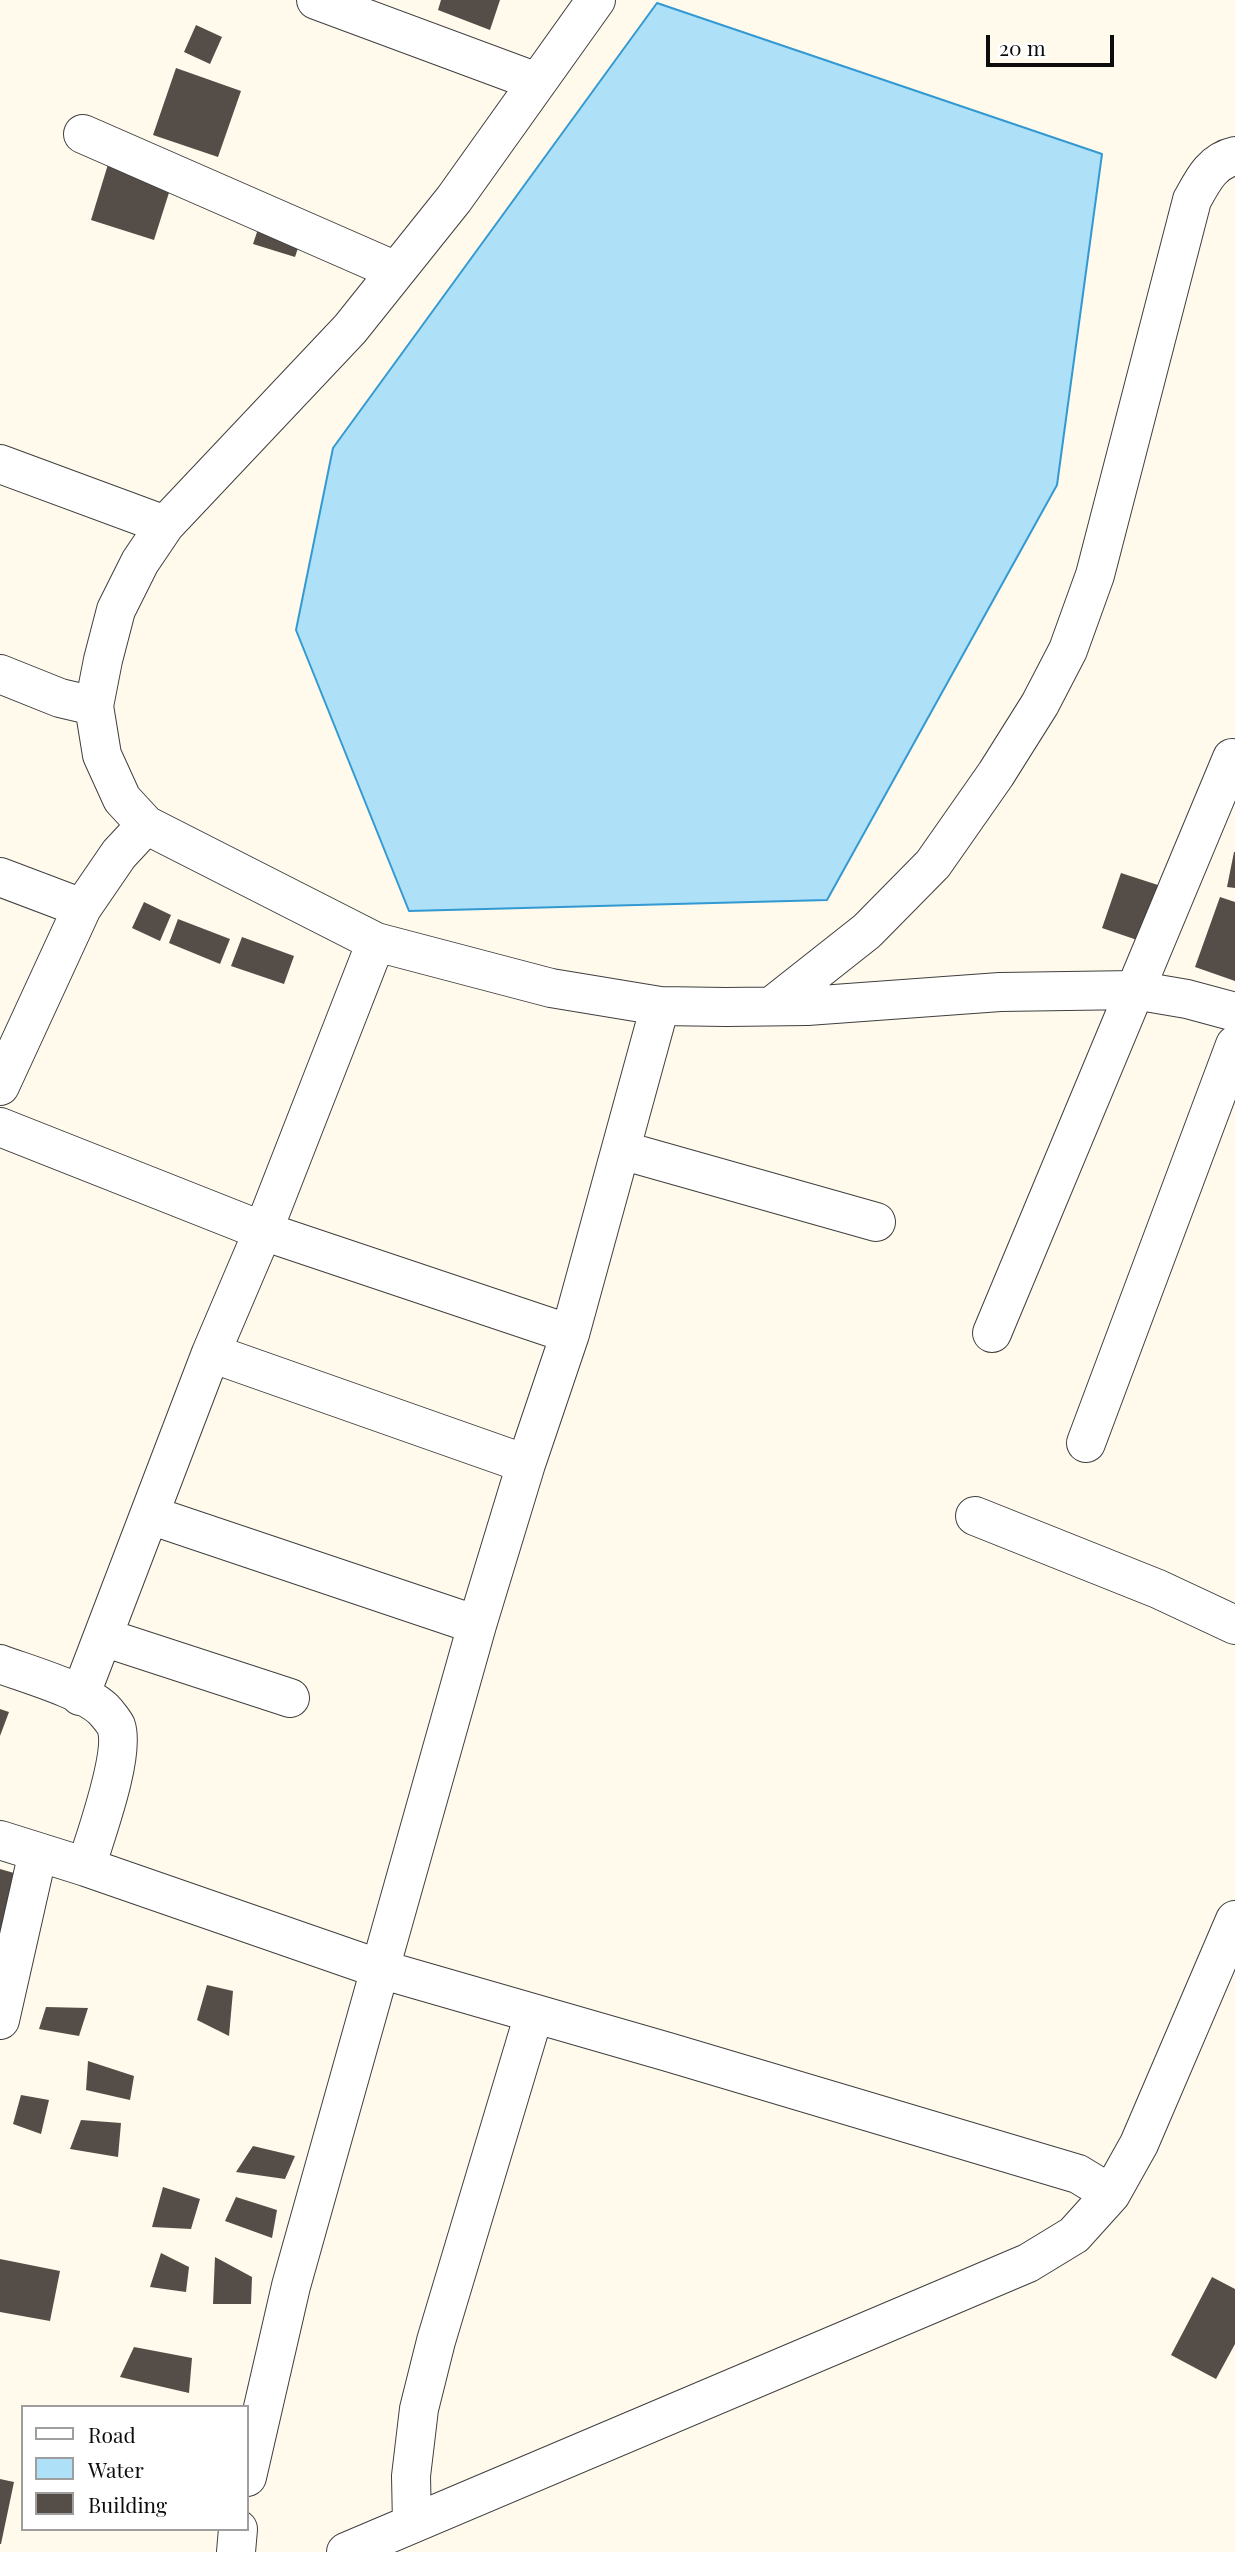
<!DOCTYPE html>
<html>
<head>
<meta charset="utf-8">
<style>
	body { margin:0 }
	#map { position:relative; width:1235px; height:2552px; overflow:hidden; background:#fffaeb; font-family:"Playfair Display",serif }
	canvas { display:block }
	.legend { position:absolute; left:21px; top:2405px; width:228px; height:126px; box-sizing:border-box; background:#fff; border:2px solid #9e9e9e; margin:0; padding:9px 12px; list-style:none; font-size:21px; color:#0c0c0c }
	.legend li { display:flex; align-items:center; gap:14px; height:35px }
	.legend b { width:35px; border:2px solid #9e9e9e }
	.scale { position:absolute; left:986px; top:35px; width:128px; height:32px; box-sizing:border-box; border:4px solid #0c0c0c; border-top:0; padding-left:9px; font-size:21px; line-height:24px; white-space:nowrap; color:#0c0c0c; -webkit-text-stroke:5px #fff; paint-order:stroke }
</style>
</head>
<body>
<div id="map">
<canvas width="1235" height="2552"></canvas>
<ul class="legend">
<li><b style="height:9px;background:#fff"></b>Road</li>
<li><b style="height:19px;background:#aee0f8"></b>Water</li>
<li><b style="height:19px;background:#554d48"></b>Building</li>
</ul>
<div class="scale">20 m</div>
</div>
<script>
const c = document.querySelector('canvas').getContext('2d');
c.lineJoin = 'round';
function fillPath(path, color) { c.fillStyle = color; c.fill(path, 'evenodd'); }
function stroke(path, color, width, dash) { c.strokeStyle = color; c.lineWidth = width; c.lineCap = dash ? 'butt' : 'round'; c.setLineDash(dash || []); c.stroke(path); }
const water = new Path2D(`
	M657 3 1102 154 1057 485 827 900 409 911 296 630 333 448Z`);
fillPath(water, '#aee0f8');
stroke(water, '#3299d2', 2);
fillPath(new Path2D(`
	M441 0H500L490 30 438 10Z
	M196 25 222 37 210 64 184 52Z
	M176 68 241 91 218 157 153 135Z
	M109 161 173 180 154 240 91 220Z
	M260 223 302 236 295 257 253 244Z
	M1234 852H1235V888L1227 887Z
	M1121 873 1161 886 1143 942 1102 928Z
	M1220 897 1235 902V981L1195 967Z
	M144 902 171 915 160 941 132 928Z
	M178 919 230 939 220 964 169 943Z
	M242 937 294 956 284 984 231 966Z
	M0 1709 9 1712 0 1736Z
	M0 1869 28 1877 0 1933Z
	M207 1985 233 1991 229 2036 197 2020Z
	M46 2007 88 2008 79 2036 39 2029Z
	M88 2061 134 2076 130 2100 86 2090Z
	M21 2095 49 2100 41 2134 13 2124Z
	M81 2120 121 2123 118 2157 70 2149Z
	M253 2146 295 2156 285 2179 236 2172Z
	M163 2187 200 2199 191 2229 152 2227Z
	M236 2197 277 2210 272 2238 225 2221Z
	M161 2253 189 2267 186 2292 150 2287Z
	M215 2257 252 2277 251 2304H213Z
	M0 2259 60 2271 50 2321 0 2312Z
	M1212 2277 1235 2289V2344L1216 2379 1171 2355Z
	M134 2347 192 2358 189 2393 120 2377Z
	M0 2479 14 2482 1 2544H0Z`), '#554d48');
const minor = new Path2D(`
	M316 0 537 82
	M596 0 454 199 350 329 165 525 140 562 116 610 103 660 94 706 102 755 122 799 146 825 376 942 551 988 660 1006 726 1007 807 1006 1000 992 1134 990 1187 999 1235 1012
	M83 134 396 271
	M0 464 165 525
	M0 674 60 698 94 706
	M0 877 82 908
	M772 1006 867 931 933 864 996 774 1040 704 1068 650 1095 575 1192 200C1203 180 1212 161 1235 156
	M0 1086 82 908 119 854 146 825
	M0 1127 263 1231 570 1334
	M621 1150 876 1222
	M992 1333 1232 758
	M211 1353 526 1464
	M1086 1443 1235 1045
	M150 1515 477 1625
	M975 1516 1158 1589 1235 1625
	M103 1637 290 1698
	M0 1664C27 1674 83 1690 103 1709 107 1713 114 1722 116 1726 126 1754 95 1837 86 1867
	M80 1696 211 1353 263 1231 376 942
	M0 1840 86 1867 380 1969 668 2052 1078 2174 1111 2194
	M0 2020 38 1852
	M247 2477 291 2286 380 1969 477 1625 526 1464 570 1334 660 1006
	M412 2524 411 2476 419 2409 436 2341 534 2014
	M236 2552 238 2529
	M346 2552 1028 2263 1074 2235 1111 2194 1139 2144 1235 1920`);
stroke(minor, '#3f3f3f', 40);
stroke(minor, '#fff', 38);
</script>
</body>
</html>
